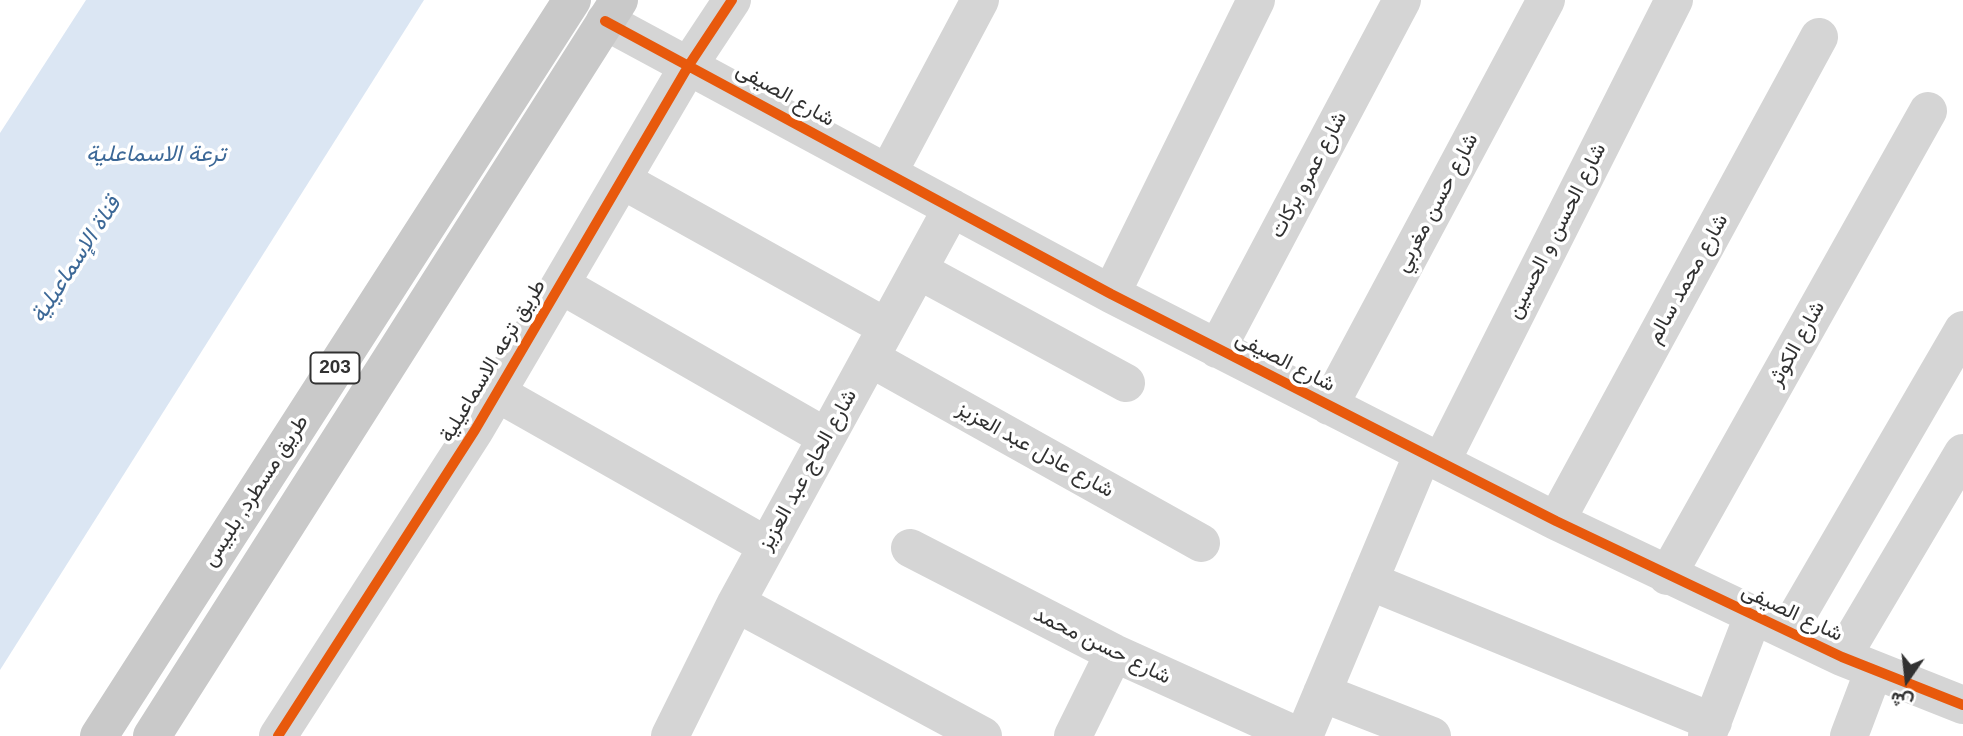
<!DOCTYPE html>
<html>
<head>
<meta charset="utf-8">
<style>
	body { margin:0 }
	#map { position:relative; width:1963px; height:736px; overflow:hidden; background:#fff; font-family:Helvetica,Vazirmatn,sans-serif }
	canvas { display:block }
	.north { position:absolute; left:1872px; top:645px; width:70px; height:70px; -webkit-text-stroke:5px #fff; paint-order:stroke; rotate:194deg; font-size:19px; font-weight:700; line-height:28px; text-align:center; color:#313131 }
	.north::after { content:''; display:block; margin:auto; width:24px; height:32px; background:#313131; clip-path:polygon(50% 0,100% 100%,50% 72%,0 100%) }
</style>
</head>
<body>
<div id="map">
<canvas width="1963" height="736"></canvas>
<div class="north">ش</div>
</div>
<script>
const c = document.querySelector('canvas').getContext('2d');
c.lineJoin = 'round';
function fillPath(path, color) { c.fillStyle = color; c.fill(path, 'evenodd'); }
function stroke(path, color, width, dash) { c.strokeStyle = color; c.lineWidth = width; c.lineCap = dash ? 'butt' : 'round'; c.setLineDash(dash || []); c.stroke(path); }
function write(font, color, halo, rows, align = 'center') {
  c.font = font + ' Helvetica,Vazirmatn,sans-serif'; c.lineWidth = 7; c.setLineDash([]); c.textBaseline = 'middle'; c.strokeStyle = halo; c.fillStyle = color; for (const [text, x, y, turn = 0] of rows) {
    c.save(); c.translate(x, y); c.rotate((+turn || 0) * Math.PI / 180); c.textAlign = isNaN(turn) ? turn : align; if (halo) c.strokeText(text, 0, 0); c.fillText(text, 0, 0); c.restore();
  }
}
fillPath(new Path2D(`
	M86 0H424L0 670V133Z`), '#dbe6f3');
stroke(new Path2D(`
	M605 21 1111 294 1556 521 1842 657 1963 705
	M888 173 980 0
	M622 180 886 327
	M918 270 1126 383
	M561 285 826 437
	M1111 294 1256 0
	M1217 349 1402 0
	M870 358 1201 543
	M497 393 767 546
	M1329 406 1546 0
	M1441 462 1674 0
	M1556 521 1819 37
	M910 548 1114 653 1298 736
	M1667 576 1928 111
	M1369 581 1713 722
	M736 603 983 736
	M1788 631 1963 330
	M1842 657 1963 453
	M1322 693 1432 736
	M278 736 475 430 689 65 732 0
	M670 736 736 603 952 208
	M1073 736 1114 653
	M1304 736 1423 453
	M1707 736 1753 616
	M1849 736 1874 670`), '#d5d5d5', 38);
stroke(new Path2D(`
	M99 736 572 0
	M152 736 619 0`), '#c9c9c9', 38);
stroke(new Path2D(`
	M605 21 1111 294 1556 521 1842 657 1963 705
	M278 736 475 430 689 65 732 0`), '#e8590c', 10);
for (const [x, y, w] of [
	[335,368,49]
]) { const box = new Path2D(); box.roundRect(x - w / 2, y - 15.5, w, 31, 5); c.fillStyle = '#fff'; c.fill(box); stroke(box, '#313131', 2); }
write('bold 19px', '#313131', null, [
	["203",335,368]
]);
write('21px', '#313131', '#fff', [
	["شارع الصيفى",785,95,29],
	["شارع عمرو بركات",1309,175,-62],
	["شارع حسن مغربي",1437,203,-62],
	["شارع الحسن و الحسين",1557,231,-63],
	["شارع محمد سالم",1688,279,-61],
	["شارع الكوثر",1797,344,-61],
	["طريق ترعه الاسماعيلية",493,361,-59],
	["شارع الصيفى",1285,362,27],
	["شارع عادل عبد العزيز",1035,450,29],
	["شارع الحاج عبد العزيز",808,470,-61],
	["طريق مسطرد, بلبيس",256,491,-57],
	["شارع الصيفى",1792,613,25],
	["شارع حسن محمد",1102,646,26]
]);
write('italic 23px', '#3c6897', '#fff', [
	["ترعة الاسماعلية",156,155],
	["قناة الإسماعيلية",76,260,-57]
]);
</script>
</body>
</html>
